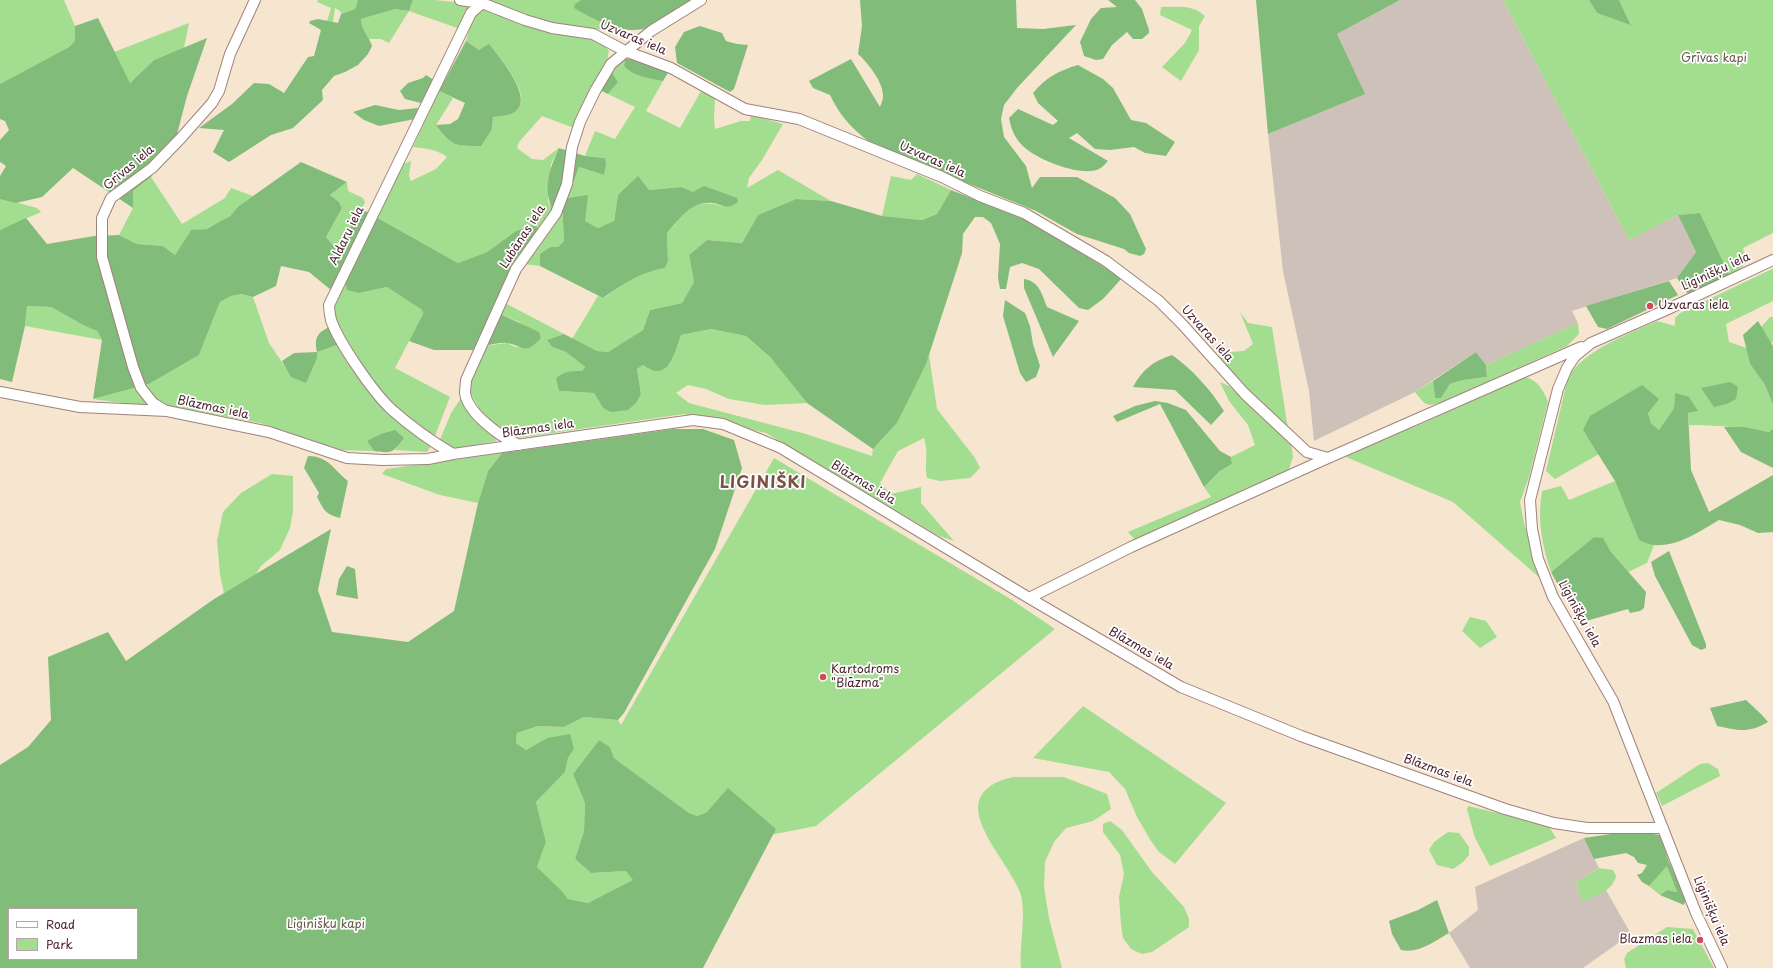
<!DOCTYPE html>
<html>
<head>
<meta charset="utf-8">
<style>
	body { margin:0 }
	#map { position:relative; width:1773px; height:968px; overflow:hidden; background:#f6e6cf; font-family:"Playpen Sans",sans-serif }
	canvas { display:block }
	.legend { position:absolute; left:8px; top:908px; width:130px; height:52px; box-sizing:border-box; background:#fff; border:1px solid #b7a5aa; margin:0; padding:5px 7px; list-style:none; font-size:12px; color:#4a1f2b }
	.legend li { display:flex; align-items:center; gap:8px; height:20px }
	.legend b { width:20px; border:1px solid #b7a5aa }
</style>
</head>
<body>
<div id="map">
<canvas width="1773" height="968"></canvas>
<ul class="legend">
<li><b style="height:5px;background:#fff"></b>Road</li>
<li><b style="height:11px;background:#a3dd8f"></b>Park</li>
</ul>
</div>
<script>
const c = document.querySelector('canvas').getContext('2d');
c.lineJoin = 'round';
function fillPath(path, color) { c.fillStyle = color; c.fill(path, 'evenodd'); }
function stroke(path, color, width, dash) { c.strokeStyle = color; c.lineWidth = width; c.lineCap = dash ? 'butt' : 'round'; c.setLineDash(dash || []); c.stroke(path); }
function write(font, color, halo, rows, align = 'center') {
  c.font = font + ' "Playpen Sans",sans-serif'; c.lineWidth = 3.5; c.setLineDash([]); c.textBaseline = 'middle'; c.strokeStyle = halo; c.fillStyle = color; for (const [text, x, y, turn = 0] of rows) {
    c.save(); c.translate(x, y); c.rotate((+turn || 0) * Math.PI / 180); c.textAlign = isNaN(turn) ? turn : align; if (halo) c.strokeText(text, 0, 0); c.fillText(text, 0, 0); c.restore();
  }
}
fillPath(new Path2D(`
	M1400 0H1503L1629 240 1678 215 1696 252 1677 278 1572 311 1578 323 1486 365 1476 352 1415 392 1314 441 1309 391 1283 271 1268 134 1364 94 1337 34Z
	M1584 838 1599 868 1576 882 1582 902 1606 890 1631 934 1583 968H1470L1449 933 1478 910 1475 887Z`), '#cec1ba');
fillPath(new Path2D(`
	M0 0H64L75 26V42L69 47 0 84Z
	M318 0H358L355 9 341 14 340 11 335 8 333 22 327 21 331 8 317 2Z
	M413 0H434L477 4 460 29 409 11 389 43 381 39H369L360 26 361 19 395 9 409 11Z
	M488 0H581L575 4V8L611 25 630 30H606L554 26Z
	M1503 0H1589L1597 13 1631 24 1619 0H1773V233L1743 248 1746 261 1742 267 1730 276 1700 213 1678 215 1629 240Z
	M1161 7C1176 7 1193 4 1205 16L1199 26V50L1181 81 1162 67 1185 43 1192 30 1160 15Z
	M481 9 506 17 590 37 605 46 609 51 606 65 574 128 542 116 519 142 517 148 532 159 543 160 559 148 551 164 548 201 554 213 541 229 532 225 516 231 487 252 458 263 375 216 403 164 411 161 409 176 411 181 436 169 447 157C439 150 424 148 413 147L439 91 453 98 436 125 492 130 493 117C499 116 510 116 515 112 536 97 499 57 489 45L479 50 466 41 473 16Z
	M189 23 184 48 154 60 130 83 114 52Z
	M625 59 624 66 639 75 663 81 646 111 680 128 701 91 715 98 714 119 715 129 741 121H750L751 115 783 124 762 160 749 178 747 188 778 170 831 201 796 199 758 215 742 243 707 240 689 255 694 282 682 303 650 310 643 330 608 352 597 351 572 339 598 296 604 298C623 284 641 272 665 268L668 261 667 233C686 213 694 196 724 207L681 187 649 190 618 195 614 221 598 228 585 221 568 199 579 167 604 175 605 158 585 156 595 131 615 139 635 107 608 94 618 82 612 72 618 64Z
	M917 174 951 190 937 214 922 220 882 216 891 176 911 180Z
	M151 177 182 224 225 198 231 188 253 196C238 206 225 224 207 229 202 230 196 230 191 230L175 255 163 246 137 244 119 235 133 208V191Z
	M347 182 348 191 363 198 365 202 362 209 336 249 326 237 342 208 339 202 330 195Z
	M0 198 37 208 41 212 0 230Z
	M562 201 564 241 558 247H554L540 254V266L523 264Z
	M1772 269H1773V301L1726 324 1729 342 1747 348 1750 364 1765 385 1773 405V429L1770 432C1743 427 1716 425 1689 425L1688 413 1697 411 1675 393 1674 408 1659 430 1651 423 1648 413 1583 430 1599 454 1555 479 1546 471 1568 377C1586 349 1627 335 1657 321L1675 326V318L1680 313Z
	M344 280 359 293 387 287 422 310 423 314 395 368 450 397 431 446 427 452 395 450 404 438 367 441 374 451 336 450 260 423 186 409 129 404 93 399 149 384 199 355 220 302 231 296 242 294 253 297 269 343 292 377 317 352 337 345 348 363 358 361 333 314 332 304Z
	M505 303 564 334 547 340 552 347 566 352 585 367 582 371 556 379 559 391 594 393 603 408 628 410 641 394 637 369 643 365 650 370 672 359 681 335 711 329 746 336 773 360 807 403 765 405 729 399 706 389 688 385 676 393 689 403 806 434 872 456 873 449 897 423 929 355 937 409 975 458 980 468 970 478 940 481 927 478C924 464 929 454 924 438L898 451 880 483 891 494 921 487V503L954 541 939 536 766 433 684 414 518 438 495 427 481 412 471 394 470 379 484 346 507 343 515 347 533 346 541 338 519 322 500 314Z
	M27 306 51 307 85 326 97 331 102 340 25 326Z
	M1240 312 1248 323 1272 327 1288 429 1232 376 1219 357 1229 352 1244 351 1253 344Z
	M1770 317H1773V342L1771 343 1761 327Z
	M1578 323 1579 334 1567 346 1445 401C1426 407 1427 407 1415 392L1433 381 1435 398H1441L1450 384 1463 380 1487 377 1486 365Z
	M1525 377C1538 380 1543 390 1548 402L1529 477 1520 502 1524 523 1540 578 1453 502 1346 457 1361 448 1419 425Z
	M1220 382 1229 386 1291 443 1293 457 1288 472 1136 541 1128 532 1211 497 1204 487 1220 471 1232 464 1231 457 1255 445 1248 425 1229 401Z
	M461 398 464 399 498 438 496 441 450 450 439 442 451 413Z
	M502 453 488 471 478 503 440 495 382 474 386 469Z
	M774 458 1012 600 1055 629 816 826 765 836 707 812 697 816 689 813 614 758 610 747 599 740 573 774 585 803 584 831 575 859 591 873 626 871 634 880 588 903 568 899 561 890 537 867 546 842 536 802 565 772 568 758 574 749 547 738 526 750 516 743 517 733 538 726 564 727 584 717 618 720 621 725Z
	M272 474 293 476V511L290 528 280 550 261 566 256 574 224 593 220 575 217 541 223 512 241 493Z
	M1615 481 1639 540 1654 545 1647 563 1628 572 1611 552 1603 539 1594 537 1551 572C1542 546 1537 518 1542 491L1561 486 1569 500Z
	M1470 617 1486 621 1497 637 1480 648 1462 631Z
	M1083 706 1226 803 1175 864 1159 852 1151 841 1137 817 1125 789 1109 772 1033 758Z
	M1708 763 1718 769 1720 776 1662 806 1656 793 1700 764Z
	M1013 777H1064L1107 794 1111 809 1093 821 1066 828 1054 842 1045 862 1044 887 1049 918 1062 968H1021C1019 946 1027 912 1020 892 1005 854 938 795 1013 777Z
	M1468 806 1548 825 1556 838 1490 866 1475 838 1467 809Z
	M1110 821 1122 830 1152 872 1184 907 1189 919V927L1152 952 1142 954 1131 949 1123 938 1121 924 1119 897 1124 874 1120 855 1103 832V824Z
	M1448 832 1459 833 1469 847V855L1463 862 1453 869 1437 865 1429 850 1434 842Z
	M1667 865 1677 892 1667 890 1660 895 1649 886Z
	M1599 868 1613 870 1616 876C1613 891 1595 896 1582 902L1576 882Z
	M1667 927 1693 929 1714 968H1626L1624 959 1627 953Z`), '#a3dd8f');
fillPath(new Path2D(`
	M358 0H413L409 11 395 9 361 19C360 29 369 36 372 46L368 54 358 65 345 72 334 76 322 90 323 100 293 128 271 135 229 162 213 152 224 130 199 128 232 104 254 83 269 84 284 93 308 57 314 56 321 30 309 23 310 21 318 19 338 23 341 14 355 9Z
	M581 0H691C678 9 665 20 650 27 626 37 595 20 574 8L575 4Z
	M860 0H1016L1017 28 1043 29 1076 25 1017 88 1004 105 1001 119 1004 137 1026 166 1032 188 1040 177H1077L1115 198 1130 214 1146 249 1144 254 1140 256 1129 253 1124 249 1077 234 1036 211 878 147C857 135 840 117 830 95L813 88 809 81 851 59 880 107C881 104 883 100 883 97 884 83 868 63 858 54L862 26Z
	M1108 0H1135L1142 9 1149 30V33L1142 39H1133L1127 32 1112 45 1103 59 1096 60 1084 56 1080 42 1091 19 1101 8 1117 7Z
	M1256 0H1400L1337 34 1365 94 1268 134Z
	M1589 0H1619L1631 25 1597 13Z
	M98 18 130 83 154 60 207 38 187 96 176 138 151 177 133 191V208L73 168 42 197 16 203 0 199V176L6 166 0 162V140L9 130 5 121 0 119V84L69 47 75 41V26Z
	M700 26 722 33 726 41 737 44 748 45 734 89 730 92 677 63 675 47 684 32Z
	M466 41 479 50 489 44C499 57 535 98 515 112 510 116 499 116 493 117L492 129 481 146C455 146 452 146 436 125L450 124 458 119 465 103 439 91Z
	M625 59H640L669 71 663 81C649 78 634 77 624 66Z
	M1078 65 1103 79 1113 88 1131 120 1146 123 1175 142 1166 156 1145 153 1134 147 1110 150 1095 149 1077 133 1069 138 1108 161C1106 163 1103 167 1099 169 1081 178 1032 158 1020 143 1014 136 1011 128 1009 118L1018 109 1053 125 1058 121 1038 103 1033 93C1045 78 1060 70 1078 65Z
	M612 72 618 82 608 94 598 89Z
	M426 75 434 80 421 103 405 99 400 91 408 83 423 78Z
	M375 105 399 110 418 108 415 119 379 126 364 120 353 112Z
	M559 148 585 156 605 158 606 164 604 175 579 167 568 198 588 195 585 221 598 228 614 221 618 195 638 176 649 190 681 187 693 192 704 186 737 198 738 202C725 211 724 204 712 203 691 201 679 220 667 233L668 261 665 268C641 272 623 284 603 298L540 266V254L551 247H558L564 241 562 201 554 213C542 190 549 170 559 148Z
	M301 162 347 182 330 195 339 202 342 208 326 237 336 249 362 209 458 263 487 252 516 231 532 225 541 229 473 350H434L409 341 423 314 422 310 387 287 359 293 347 290 345 281 337 295 309 272 281 266 276 286 253 297 242 294 231 296 220 302 199 355 149 384 93 399 102 340 97 331 85 326 51 307 27 306 25 326 12 382 0 379V230L26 218 47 244 94 236 119 235 137 244 163 246 175 255 191 230 207 229 230 216 239 206Z
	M951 190 1025 219 1122 278 1103 299 1088 310 1079 308 1039 269 1022 263 1010 267 1006 289H1000L998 278 1000 244 991 223 983 217H975L963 234 962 253 956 272 926 364 897 423 873 449 807 403 771 358 746 336 711 329 681 335C674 354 668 384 643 365L637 369 641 394 636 403 628 410 611 412 603 408 594 393 559 391 556 379C562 371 572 371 582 371L585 367 566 352 552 347 547 340 564 334 597 351 608 352 643 330 650 310 682 303 694 282 689 255 707 240 742 243 758 215 796 199 831 201 882 216 922 220 937 214Z
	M1700 213 1730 276 1691 295 1686 292 1677 278 1696 252 1678 215Z
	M1024 279C1039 281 1042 294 1047 307L1079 321 1053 357 1024 288Z
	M1669 281 1678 295 1607 329 1598 327 1586 306Z
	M1005 300 1025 313 1030 326 1033 344 1040 366 1036 377 1026 382 1020 373 1003 316Z
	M500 314 539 332 541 338C525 356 524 346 507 343 499 342 491 345 484 346Z
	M1758 321 1773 346V405L1765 385 1750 364 1743 335Z
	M331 326 335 334 338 346 337 345 317 352V358L306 383 291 377 282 361 294 353 317 352C314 337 317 333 331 326Z
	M1476 352 1486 365 1487 377 1463 380 1450 384 1441 398H1435L1433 381Z
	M1172 355C1192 369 1211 390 1224 411L1211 425 1175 390 1133 387C1142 370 1153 361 1172 355Z
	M1730 382 1738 387 1736 399 1727 404 1714 407 1701 388Z
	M1642 385 1659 399 1648 413 1651 423 1659 430 1674 408 1675 393 1689 397 1698 411 1688 413 1691 470 1709 512 1773 475V532L1758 533 1740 525 1719 520C1700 531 1678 547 1654 545 1650 545 1644 542 1639 540L1615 481 1583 430 1590 416Z
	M1155 401 1168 403 1186 410 1220 451 1231 457 1232 464 1220 471 1204 487 1160 404 1117 422 1113 416 1135 406Z
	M1724 427H1744L1769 432 1773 429V468L1741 452Z
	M673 429H703L734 440 742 468 715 549 624 713 618 720 584 717 564 727 538 726 517 733 516 743 526 750 547 738 570 734 574 749 568 758 565 772 536 802 546 842 537 867 561 890 568 899 588 903 633 880 626 871 591 873 575 859 584 831 585 803 573 774 599 740 610 747 614 758 689 813 697 816 707 812 728 788 776 829 703 968H0V765L28 747 51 720 48 657 108 632 126 661 214 599 331 529 318 590 332 632 408 642 454 611 478 503 488 471 502 453ZM9 909H137V959H9Z
	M395 430 404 438C394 452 392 454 374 451L367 441 381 434Z
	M308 456C328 456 333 469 348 481L340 518C325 514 324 510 317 497L319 493 304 468Z
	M1594 537 1603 538 1611 552 1646 592 1644 608 1640 611 1630 613 1628 609 1579 623 1551 572Z
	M1669 551 1706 644V648L1701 650 1692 645 1655 576 1651 562Z
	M347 566 355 569 358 599 336 595 339 579Z
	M1746 700 1761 714 1768 722C1748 734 1738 730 1717 726L1710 708Z
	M1631 831 1660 835 1669 862 1686 898 1684 905 1660 895 1667 890 1677 892 1667 866 1649 886 1642 882 1637 875 1642 873 1647 865 1638 863 1634 857 1626 853 1594 859 1584 838Z
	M1437 900 1449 933C1435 941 1418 954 1401 950L1392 934 1389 921 1418 910Z`), '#82bc7a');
const street = new Path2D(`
	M460 0 482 3 525 20 552 28 593 34 625 51 671 68 745 109 799 119 942 177 980 196 1024 213 1106 261 1159 301 1182 324 1245 394 1307 452 1328 458
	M0 392 80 407 167 411 269 432 347 458 383 460 428 459 453 454 693 420 723 424 781 448 1029 598 1181 687 1301 736 1505 809 1554 823 1587 828H1663
	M166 411 153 403 141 388 133 367 102 257V218L111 198 152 168 181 138 212 103 219 91 230 54 255 0
	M519 445C501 437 468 414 465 393 465 389 466 384 466 380L516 269 556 213 567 184 572 147 580 122 595 91 611 64 651 31 701 0
	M453 454C431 441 410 426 391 409 373 392 339 343 331 320 330 315 329 309 329 305L471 13 482 3
	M1029 598 1131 547 1319 462 1581 347
	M1722 968 1696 913 1613 701 1553 597 1538 559 1532 529 1530 500 1558 389 1567 368 1575 356 1591 343 1666 310 1773 260`);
stroke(street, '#a0827d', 12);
stroke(street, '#fff', 10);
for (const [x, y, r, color] of [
	[1650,306,4,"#d1495b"],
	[823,677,4,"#d1495b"],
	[1700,940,4,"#d1495b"]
]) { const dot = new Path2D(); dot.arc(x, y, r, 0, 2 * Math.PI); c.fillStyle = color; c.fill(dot); stroke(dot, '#fff', 1.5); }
write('12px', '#4a1f2b', '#fff', [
	["Uzvaras iela",633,38,23],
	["Uzvaras iela",932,160,24],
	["Grīvas iela",129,168,-40],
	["Aldaru iela",347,236,-64],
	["Lubānas iela",523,237,-57],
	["Liginišķu iela",1716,272,-25],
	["Uzvaras iela",1207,334,48],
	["Blāzmas iela",213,408,12],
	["Blāzmas iela",538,429,-8],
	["Blāzmas iela",863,483,31],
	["Liginišķu iela",1579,614,61],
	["Blāzmas iela",1141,649,30],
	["Blāzmas iela",1438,771,20],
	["Liginišķu iela",1711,911,67]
]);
write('12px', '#655849', '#fff', [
	["Grīvas kapi",1714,59],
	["Liginišķu kapi",326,925]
]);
write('12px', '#4a1f2b', '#fff', [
	["Uzvaras iela",1658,306],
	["Kartodroms",831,670],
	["\"Blāzma\"",831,684],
	["Blazmas iela",1692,940,"right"]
], 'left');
c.letterSpacing = '1px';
write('bold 16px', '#7d5046', '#fff', [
	["LIGINIŠKI",763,484]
]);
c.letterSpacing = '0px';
</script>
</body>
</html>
